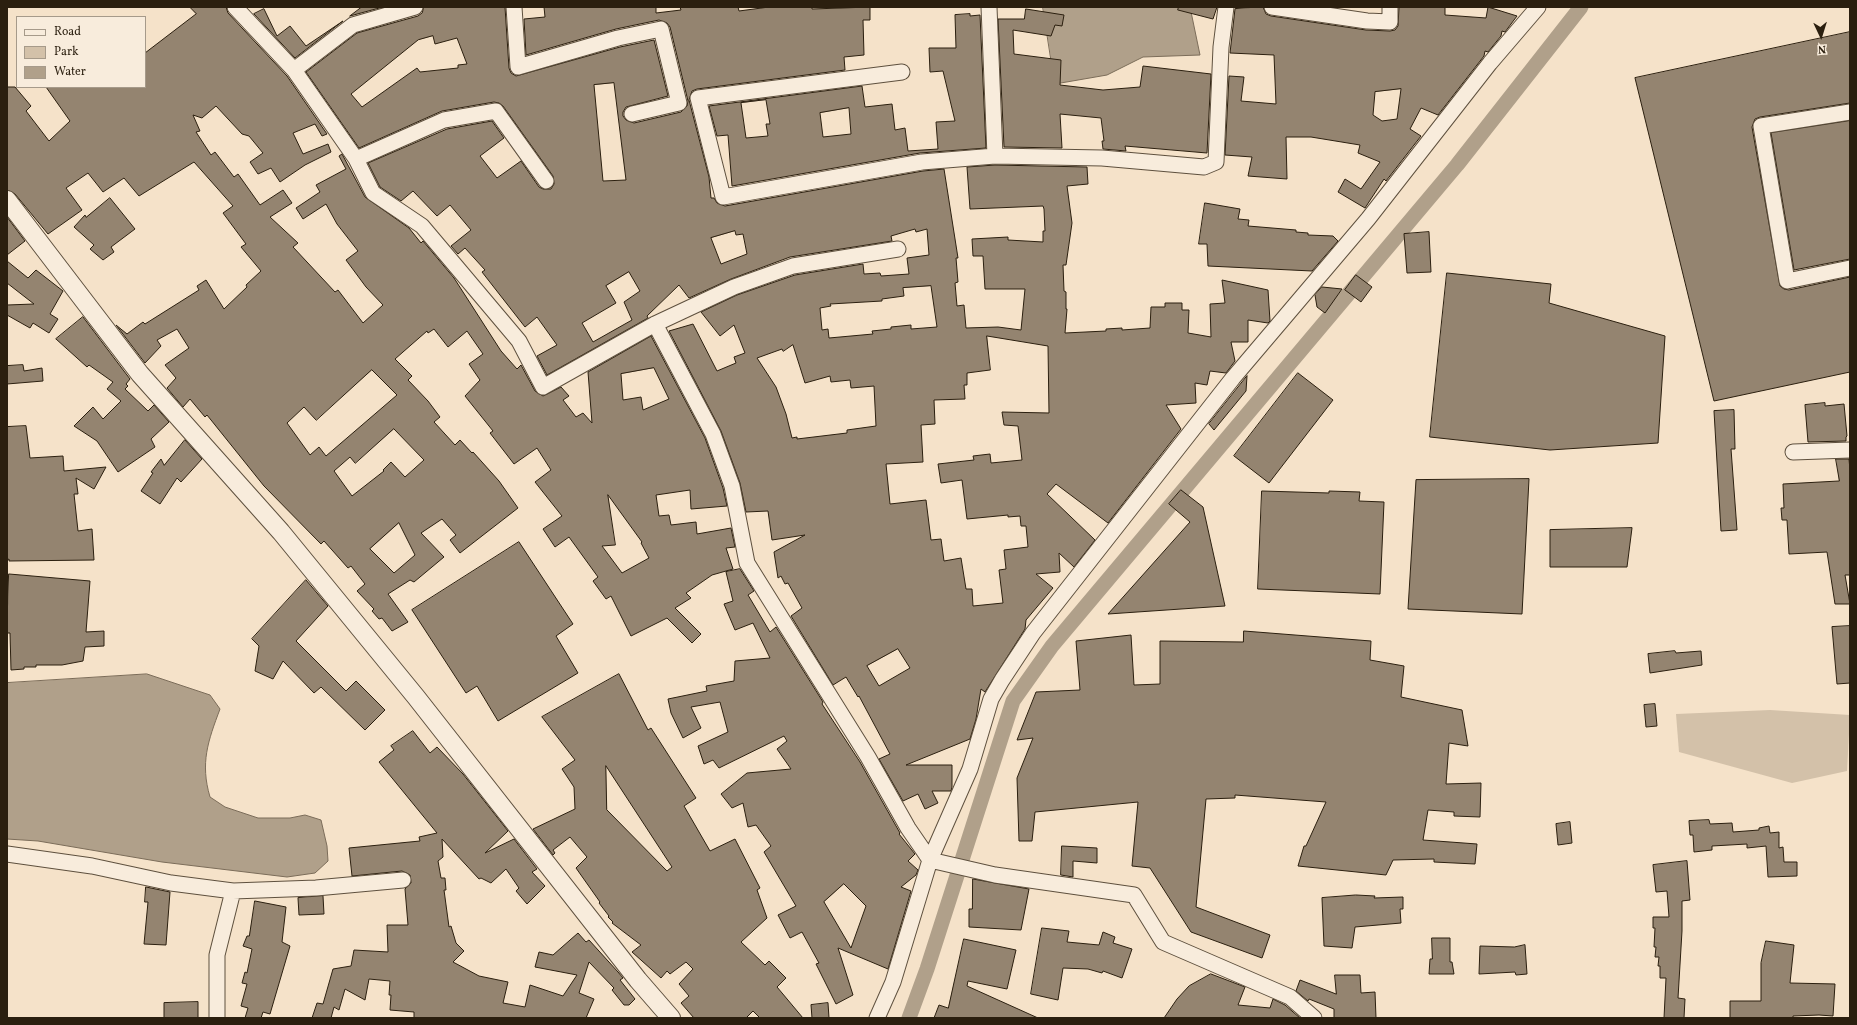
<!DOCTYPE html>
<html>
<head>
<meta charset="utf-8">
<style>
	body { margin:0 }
	#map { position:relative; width:1857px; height:1025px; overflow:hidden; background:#f5e2c9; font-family:Vollkorn,serif }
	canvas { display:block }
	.frame { position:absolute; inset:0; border:8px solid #2b1f0f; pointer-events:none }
	.legend { position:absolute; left:16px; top:16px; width:130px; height:72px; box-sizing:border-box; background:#f8ecdc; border:1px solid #a69a8a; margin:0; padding:5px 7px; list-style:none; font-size:12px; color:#2b1f0f }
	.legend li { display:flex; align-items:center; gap:8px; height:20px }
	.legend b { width:20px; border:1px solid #a69a8a }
	.north { position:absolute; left:1801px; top:16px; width:40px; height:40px; -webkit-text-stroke:3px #f8ecdc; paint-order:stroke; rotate:176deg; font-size:11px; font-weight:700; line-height:16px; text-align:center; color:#2b1f0f }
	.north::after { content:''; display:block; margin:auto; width:14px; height:18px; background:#2b1f0f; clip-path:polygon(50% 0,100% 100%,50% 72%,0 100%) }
</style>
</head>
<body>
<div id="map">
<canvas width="1857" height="1025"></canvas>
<div class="frame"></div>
<ul class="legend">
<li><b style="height:5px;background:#f8ecdc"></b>Road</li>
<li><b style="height:11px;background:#d3c1a9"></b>Park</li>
<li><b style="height:11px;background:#b0a08a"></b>Water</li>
</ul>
<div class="north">N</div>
</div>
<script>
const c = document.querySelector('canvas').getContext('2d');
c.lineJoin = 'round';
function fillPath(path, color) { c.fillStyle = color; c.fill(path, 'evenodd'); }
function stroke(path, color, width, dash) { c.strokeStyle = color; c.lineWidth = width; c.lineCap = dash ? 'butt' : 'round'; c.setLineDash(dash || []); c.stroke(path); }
fillPath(new Path2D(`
	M1770 710 1850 715 1847 771 1792 783 1679 752 1676 714Z`), '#d3c1a9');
const water = new Path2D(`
	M1043 7H1190L1200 55 1143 57 1107 75 1055 84Z
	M147 674 210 695 220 709C208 741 200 763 210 797L225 807 258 818H290L305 815 321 820 327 846 328 861 315 873 287 877 162 862 38 841 7 839V683Z`);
fillPath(water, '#b0a08a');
stroke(water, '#7b6c59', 1);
stroke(new Path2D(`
	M909 1018 927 969 1013 701 1052 646 1457 165 1581 7`), '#b0a08a', 15);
const building = new Path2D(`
	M190 7H226L228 13 287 76 327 134 322 136 315 124 293 133 303 154 328 144 331 152 305 165 280 182 271 168 258 174 250 162 263 153 249 136 242 134 216 106 202 118 193 115 200 131 196 132 211 155 215 152 234 177 238 174 260 205 283 190 292 203 270 217 298 243 293 247 335 292 338 290 363 323 383 305 366 287 346 260 358 251 337 224 326 204 303 219 296 208 320 192 316 185 346 169 339 156 342 154 365 197 409 228 421 243 423 241 454 278 501 351 517 369 521 365 535 391 543 396 561 387 569 396 563 400 576 417 583 413 592 423 588 372 651 336 705 438 723 488 727 506 691 509 690 490 656 495 659 516 669 515 671 525 696 522 697 534 731 528 735 547 726 548 733 569 712 575 686 593 691 598 675 608 701 634 692 643 667 618 631 636 611 596 606 599 593 581 598 577 569 537 555 547 543 529 562 516 535 482 551 470 537 448 514 464 490 433 493 431 465 396 480 380 469 364 483 354 467 331 448 347 434 329 428 333 427 331 395 359 412 376 408 380 428 401 440 417 434 422 455 445 460 440 472 453 473 452 499 481 518 508 460 553 450 540 456 535 442 519 421 533 444 557 414 582 410 580 388 594 408 622 392 631 382 618 379 619 372 611 374 609 357 591 365 584 351 566 348 568 324 541 321 544 264 486 207 415 205 417 190 399 183 407 167 388 176 378 165 365 189 348 177 329 157 340 161 346 145 363 116 325 127 334 143 322 145 324 199 290 197 286 206 280 224 309 247 287 246 285 261 271 241 247 246 244 223 213 233 206 194 162 139 196 124 178 103 192 88 173 66 188 82 210 48 234 15 194 7 190V87H15L31 106 26 111 49 141 70 121 46 87H145V53L196 14ZM654 368 669 399 643 410 641 397 623 400 621 374ZM372 370 397 395 326 456 319 447 310 455 287 423 304 407 316 420ZM394 429 424 460 405 477 391 462 383 470 384 471 352 496 334 471 350 457 355 463ZM608 495 642 542 641 543 649 558 622 573 602 546 615 545ZM399 523 415 555 394 573 370 549Z
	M362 7H383L350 16Z
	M424 7H505L509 68 511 73 516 76 620 47 654 40 668 96 626 107 623 112V116L626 120 634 123 681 112 687 106 688 101 670 27 667 23 659 20 616 29 526 55 524 19 545 17 544 7H656V13L681 10 680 7H738L739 11 769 7H812V9L870 7V20H863L864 55 844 57 845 70 697 89 692 91 689 100 709 177 711 198H714L717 203 725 206 923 171 944 169 958 258H956L958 282 955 283 957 306 964 305 966 328 998 327 1021 330 1025 289H985L983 256H973L972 239 1008 237V240L1043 242V231H1045L1044 209 1043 206 970 209 967 167 995 165 1087 167 1088 184 1067 186 1072 223 1066 265H1063L1064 291 1066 292V309H1067L1065 333 1106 331V329L1122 328V330L1150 328 1151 307H1165V303H1182V310H1189L1188 333 1211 337 1210 304 1225 303 1222 280 1268 290 1270 321 1268 323 1248 320V342H1231L1235 361 1226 373 1210 371 1207 385 1195 383 1196 403 1166 405 1181 429 1108 523 1056 484 1047 494 1095 540 1074 567 1059 553 1060 572 1036 574 1053 588 1026 620 1025 629 985 692 981 689 976 719 970 739 906 765H952V787L951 791H932L938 803 925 809 918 794 903 801 879 759 890 754 859 696 858 697 846 677 833 685 791 616 802 608 788 583 785 584 781 576 778 578 774 552 805 535 772 540 768 511 746 512 740 483 721 431 669 331 693 324 717 371 736 363 734 357 745 353 734 325 720 336 701 312 737 295 795 275 863 264 864 274 880 273 881 276 909 274 907 258 929 255 927 229 916 232 915 229 891 236 892 241 790 257 731 279 689 298 679 285 647 316 648 318 547 375 537 356 557 345 537 317 525 327 482 272 485 270 465 248 458 254 451 246 471 230 450 205 437 216 413 191 401 201 380 187 368 163 447 129 492 121 504 138 480 156 497 178 521 161 539 187 543 189H551L554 184 553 176 503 106 499 103 494 102 442 111 359 148 306 72 357 33 418 16 422 13ZM433 36 435 44 457 38 467 64 458 65V68L420 72 417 68 362 107 351 94 418 40ZM614 83 626 180 603 181 594 85ZM735 231 736 235 743 234 747 254 721 264 711 238ZM629 272 640 291 624 302 632 320 593 342 582 323 616 303 606 286ZM931 286 937 327 911 329V325L891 327V329L872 331 873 334 829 338 828 329 822 330 820 308 831 306 830 304 882 301V299L904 296 903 288ZM987 336 1048 346 1049 413 1002 412 1004 425 1018 426 1022 460 991 463 990 454 973 456 974 460 938 464 941 483 962 480 967 519 1008 515V517L1020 516 1021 526H1026L1028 547 1004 550 1006 569 999 570 1003 603 973 606 972 589H966L961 558 944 561 941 539 931 540 926 500 890 504 886 464 923 462 921 425 935 424 934 400 965 399 964 385H967V373L990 370ZM793 345 805 383 830 376 831 382 850 380 851 388 874 386 876 426 847 430V433L797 439V437L792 438 786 414 776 387 757 358 782 349 783 351ZM898 649 910 668 879 686 867 666Z
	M1179 7H1217L1213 19 1178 10Z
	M1263 7 1266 14 1271 16 1366 30 1390 31 1395 30 1398 26 1399 7H1445V15L1486 18 1488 7 1517 16 1505 32 1502 31 1501 36 1488 52 1485 51 1484 56 1438 115 1421 108 1410 129 1421 136 1386 181 1384 179 1365 208 1338 192 1345 179 1361 189 1380 162 1358 153 1360 145 1311 137H1286L1287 179 1248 176 1252 157 1225 155 1229 76 1244 77 1241 101 1276 104 1274 55 1230 53 1235 9ZM1401 89 1397 119 1382 121 1373 115 1375 92Z
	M264 9 277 36 290 26 306 46 343 21 295 58 254 14Z
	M1026 9 1064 15 1062 26 1055 25 1051 36 1013 30 1014 54 1061 60 1060 85 1103 90 1140 87 1143 66 1211 74 1207 153 1125 146 1126 151 1103 149 1102 141H1104L1101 118 1060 114 1062 148 1004 147 998 19H1024Z
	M970 14V16L980 15 986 148 920 153 732 186 728 135 717 136 709 106 862 86 865 107 892 104 895 130 905 128 908 151 938 149 936 122 955 121 943 71 930 72 929 48H956L955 15ZM766 100 770 124H766L768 136 746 138 741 103ZM849 108 851 134 823 137 820 113Z
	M1850 32V103L1760 117 1755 119 1752 127 1780 286 1784 289 1789 290 1850 277V372L1714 401 1635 78Z
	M1850 121V259L1794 270 1771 133Z
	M110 198 135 229 111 247 114 252 103 260 90 249 94 245 74 227 85 215 86 217Z
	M1205 203 1240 209 1238 219 1249 220 1248 226 1296 230V232L1308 233V235L1333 236 1338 241 1312 271 1208 266 1207 244H1199Z
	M7 217 25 241 7 255Z
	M1429 232 1431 272 1407 273 1404 234Z
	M7 261 28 278 36 270 63 291 50 314 58 319 49 333 33 323 30 328 7 315V305L34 304 7 283Z
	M1447 273 1551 284 1549 303 1665 336 1658 443 1550 450 1430 437Z
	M1356 275 1372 287 1361 302 1345 290Z
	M1322 287 1342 289 1325 313 1317 307 1315 295Z
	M83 317 130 379 126 384 128 386 125 389 148 411 154 405 169 422 151 439 155 447 118 472 97 441 74 426 93 407 103 419 121 401 107 389 113 382 89 365 87 367 56 339Z
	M23 365 24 371 42 368 43 381 7 384V366Z
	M1298 373 1333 400 1269 483 1234 456Z
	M1247 376 1246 391 1214 430 1209 424Z
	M1825 403V406L1844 404 1847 436 1846 437V441L1808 442 1805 405Z
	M1734 410 1735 449H1731L1737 530 1721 531 1714 411Z
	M26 426 30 458 63 456 64 471 106 467 94 489 76 478 78 494H74L78 531 92 529 94 560 9 561V559L7 560V427Z
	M185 440 202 459 181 482 177 478 160 504 141 491 153 473 151 472 161 459 164 465Z
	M1836 459H1849L1850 470V575H1845L1850 604H1835L1827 552 1789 554 1787 520H1782L1781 508H1784L1783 484 1839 481Z
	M1529 479 1522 614 1408 609 1416 480Z
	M1181 490 1203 507 1225 606 1108 614 1190 522 1169 504Z
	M1262 491 1329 493V491L1360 492 1359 501 1384 502 1380 594 1258 589Z
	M1632 528 1627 567H1550V530Z
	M519 542 573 624 556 636 578 673 498 721 477 686 466 693 412 610Z
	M740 569 754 591 748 595 770 632 776 627 823 702 822 704 860 762 900 833 899 834 915 854 908 861 918 870 916 875 901 887 911 891 888 969 838 948 853 995 836 1004 816 964 819 963 802 932 790 938 778 915 796 906 764 852 771 846 756 825 748 827 743 803 732 808 721 794 747 773 791 769 777 749 787 741 784 736 719 768 713 760 704 764 698 746 728 732 720 702 691 707 701 728 683 738 671 713 668 699 707 691 706 686 734 681 735 661 770 658 753 623 735 630 724 604 733 601 726 572ZM844 884 866 906 851 948 824 902Z
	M9 574 90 581 86 632 104 631V646L85 647 83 661 62 665H36V667H24V669L11 670 10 633H7Z
	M306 580 328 606 296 641 346 691 356 681 385 710 365 730 321 687 314 693 283 661 273 679 255 671 259 646 252 639Z
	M1850 626V683L1837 684 1832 627Z
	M1244 631 1371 641 1370 660 1404 666 1401 697 1462 710 1468 746 1449 743 1446 784 1481 783 1480 817 1454 816V812L1428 810 1423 840 1477 844 1475 864 1434 862V859L1393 860 1386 875 1298 866 1304 846H1306L1326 802 1235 795V798L1206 799 1196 907 1270 935 1262 958 1191 932 1150 868 1132 866 1138 802 1035 812 1032 841H1019L1017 778 1033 738 1017 740 1036 692 1080 690 1076 641 1131 635 1134 685 1160 684V641L1243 642Z
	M1675 651 1676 653 1701 651 1702 665 1650 673 1648 654Z
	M619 674 648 730 651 728 696 798 684 806 710 851 735 839 760 888 757 890 767 918 741 942 765 965 769 961 786 978 777 987 803 1018H760L753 1011 746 1018H694L681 1003 689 996 679 984 693 969 686 962 670 974 667 971 661 978 632 952 641 945 612 923 613 922 608 917 609 916 599 903 600 902 576 868 587 857 570 837 553 850 555 853 553 855 533 829 575 809 574 787 562 769 575 760 542 717ZM606 766 672 867 667 871 607 810Z
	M1655 704 1657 726 1646 727 1644 705Z
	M413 731 430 753 437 747 463 774 508 831 485 853 514 839 537 869 532 872 545 886 527 904 516 891 519 888 506 869 491 883 481 878 479 879 442 839 443 857 438 861 441 878H445L446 890H444L449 927 451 926 456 943 464 951 453 962 479 976 508 982 503 1003 525 1007 530 985 563 996 577 975 535 967 539 952 553 955 578 933 586 942 589 940 618 972 623 978 620 980 635 999 629 1005H624L612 990 614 988 589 962 579 993 594 999 586 1018H414V1012L390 1010 391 995H389L390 981 369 979 365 1000 345 989 339 1010 334 1007 331 1018H312L317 1003 323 1004 333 969 351 966 354 950 388 952 387 925H408L405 889 411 883 410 875 402 871 352 876 349 848 420 841 419 837 437 833 379 762 394 750 391 746Z
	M1709 820 1710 824 1732 823 1733 832 1759 830V828L1769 826 1770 833 1779 832V848L1783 847 1784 862H1797V876L1768 877 1766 846 1747 848V844L1712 846V850L1694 852 1693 835H1690L1689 821Z
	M1570 822 1572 843 1558 845 1556 824Z
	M1062 846 1097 848V863L1073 861V877L1061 875Z
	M1687 861 1690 900 1682 901V931L1678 998 1685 999 1684 1018H1664L1666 978H1660V966H1658L1659 957H1655L1656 947H1654L1655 928H1653V917H1669L1667 891 1656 892 1653 865Z
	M973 879 1029 889 1021 930 969 927V909H972Z
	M146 887 170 892 166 945 144 944 148 902H145Z
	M1356 895 1375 896 1374 898 1403 897V909H1400L1401 923 1355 927 1352 948 1324 946 1322 898Z
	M323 896 324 914 299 915 298 898Z
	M255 901 286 907 282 942 290 946 270 1014 263 1012 261 1018H245L248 1008 241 1006 247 984 242 983 245 972 247 973 252 949 243 946 247 936H249Z
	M1042 928 1069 931 1067 942 1099 945 1103 932 1115 937 1113 943 1132 949 1122 978 1103 971 1102 973 1088 969 1063 968 1058 1000 1031 994Z
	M1432 938H1450V962H1452L1454 974H1429L1430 959H1432Z
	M964 939 1016 950 1007 989 968 981 967 986 1038 1018H934L939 1005 948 1008Z
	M1766 941 1794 945 1790 983 1835 984 1833 1016 1819 1015 1793 1016V1018H1730V1001H1761V963Z
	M1525 945 1527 974 1516 975 1515 972 1479 974 1480 946 1514 947Z
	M1211 974 1245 987 1238 1005 1270 1008 1273 999 1285 1005 1300 1018H1164L1177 999 1189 986Z
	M1335 975H1360L1361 993 1375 992 1376 1018H1334V1009L1309 999 1308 1001 1296 991 1300 980 1336 994Z
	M198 1002V1018H164V1003Z
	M828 1003 829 1018H812L811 1005Z`);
fillPath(building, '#948470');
stroke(building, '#2b1f0f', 1);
const minor = new Path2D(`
	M235 7 294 70
	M415 7 353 25 294 70 356 159 444 120 496 111 546 181
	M514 7 518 67 618 38 661 29 679 103 632 114
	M1272 7 1367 21 1390 22V7
	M902 72 698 98 723 197 922 162 995 156 989 7
	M1850 112 1761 126 1787 281 1850 268
	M995 156 1102 158 1204 167 1216 162 1221 47 1226 7
	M356 159 373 193 422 226 519 341 543 387 655 324 734 287 793 266 898 249
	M655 324 713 434 732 486 747 563 868 757 908 828 930 860 995 875 1134 895 1163 942 1290 997 1314 1018
	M1793 452 1850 450
	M7 854 92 866 171 883 233 891 316 888 403 880
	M217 1018V955L233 891
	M877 1018 893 982 930 860 970 769 991 699 1002 680 1033 633 1233 378 1368 219 1490 63 1538 7`);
const tertiary = new Path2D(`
	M7 200 140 374 281 532 416 697 638 980 671 1018`);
stroke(minor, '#5e503e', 17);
stroke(tertiary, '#5e503e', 20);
stroke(minor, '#f8ecdc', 15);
stroke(tertiary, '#f8ecdc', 18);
</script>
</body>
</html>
